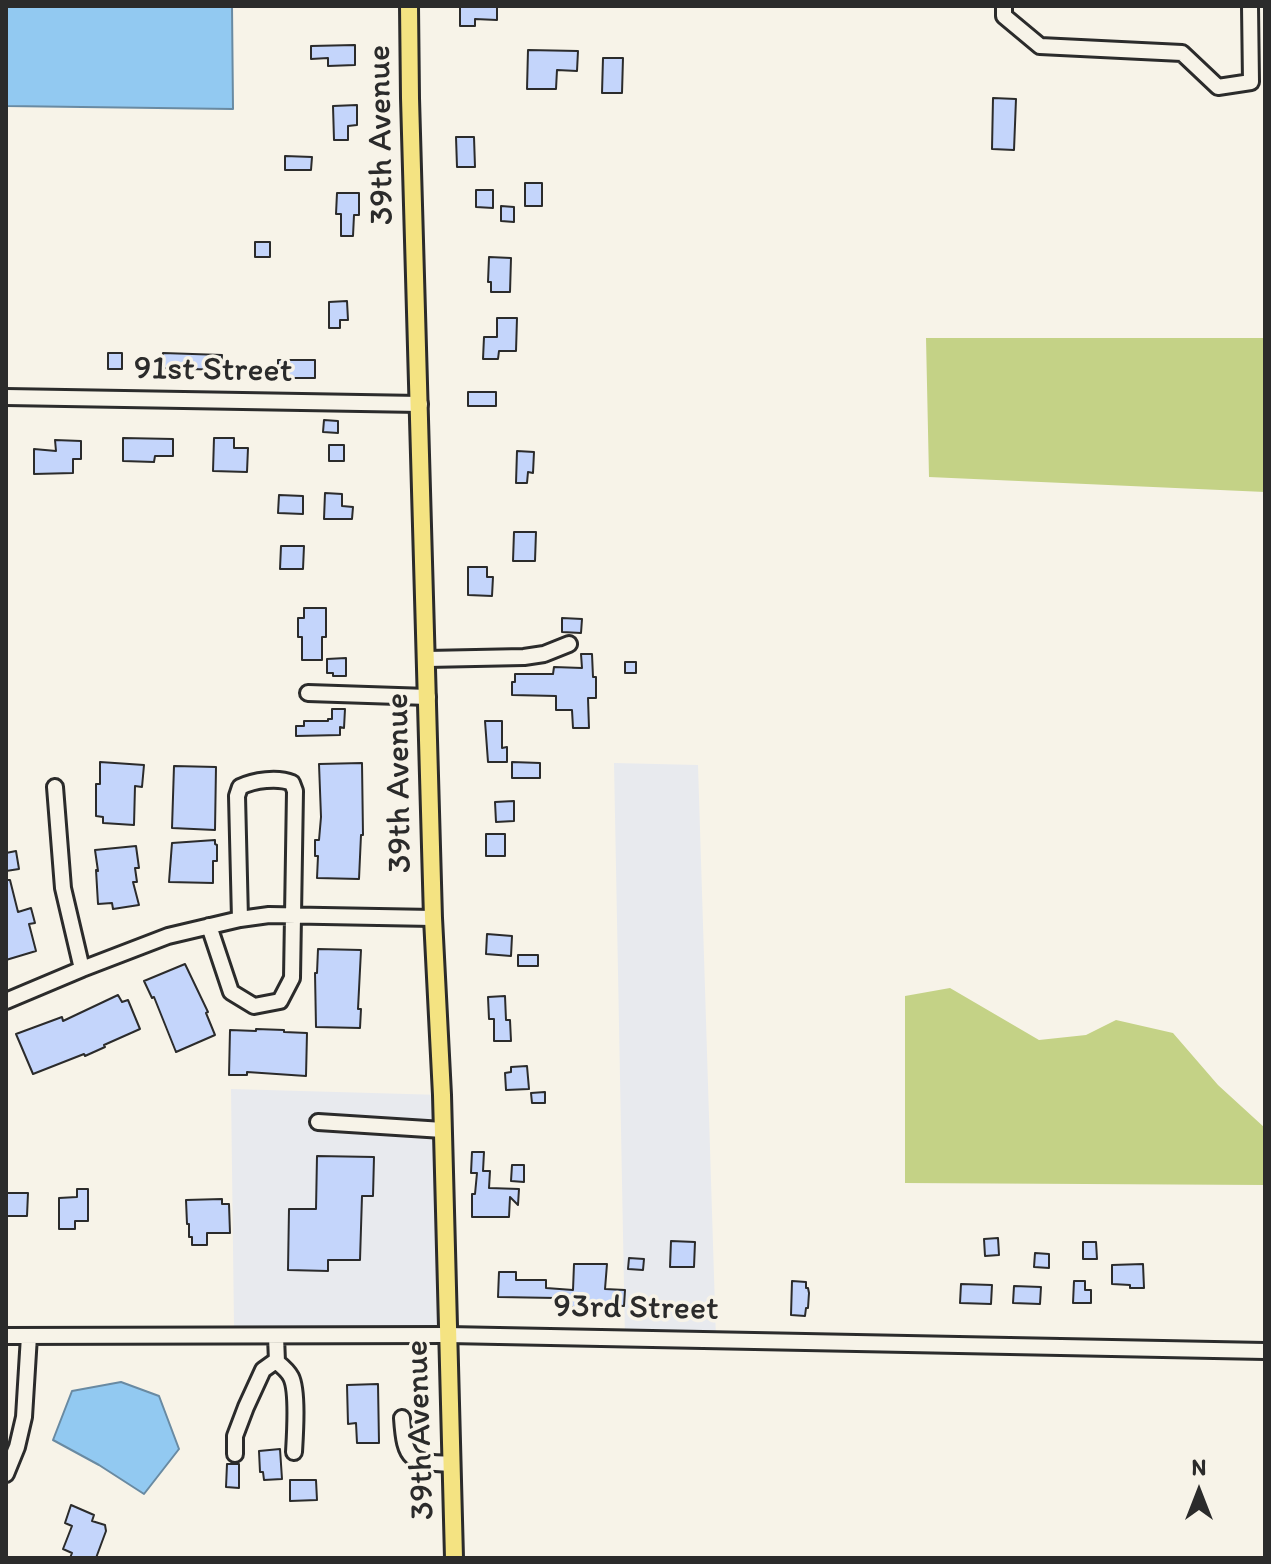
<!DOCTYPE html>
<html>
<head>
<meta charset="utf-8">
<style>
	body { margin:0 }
	#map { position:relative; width:1271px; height:1564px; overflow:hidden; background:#f7f3e8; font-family:Itim,sans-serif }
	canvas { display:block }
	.frame { position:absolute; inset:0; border:8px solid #2b2b2b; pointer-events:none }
	.north { position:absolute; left:1159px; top:1452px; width:80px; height:80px; -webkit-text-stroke:6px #f7f3e8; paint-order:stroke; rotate:0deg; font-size:22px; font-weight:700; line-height:32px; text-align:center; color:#2b2b2b }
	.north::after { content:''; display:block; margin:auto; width:28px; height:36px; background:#2b2b2b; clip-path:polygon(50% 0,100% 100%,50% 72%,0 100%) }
</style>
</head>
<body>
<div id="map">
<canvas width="1271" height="1564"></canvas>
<div class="frame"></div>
<div class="north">N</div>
</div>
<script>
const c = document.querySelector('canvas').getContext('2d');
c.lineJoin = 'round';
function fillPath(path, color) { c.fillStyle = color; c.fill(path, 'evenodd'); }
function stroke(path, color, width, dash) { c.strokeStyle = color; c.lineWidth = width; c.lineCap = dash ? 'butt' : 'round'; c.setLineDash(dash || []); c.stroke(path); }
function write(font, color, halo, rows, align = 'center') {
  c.font = font + ' Itim,sans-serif'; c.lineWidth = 7; c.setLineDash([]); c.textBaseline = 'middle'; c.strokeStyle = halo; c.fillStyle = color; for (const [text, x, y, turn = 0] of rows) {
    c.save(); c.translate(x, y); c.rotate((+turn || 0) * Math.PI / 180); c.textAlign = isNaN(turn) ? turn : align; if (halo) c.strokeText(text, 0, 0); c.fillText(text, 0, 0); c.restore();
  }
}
fillPath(new Path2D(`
	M614 763 698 765 716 1340 625 1339Z
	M231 1089 442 1095 448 1335 269 1336 234 1326Z`), '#e8eaee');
fillPath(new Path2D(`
	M926 338H1265V492L929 477Z
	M950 988 1039 1040 1086 1035 1116 1020 1173 1033 1218 1085 1265 1128V1185L905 1183V996Z`), '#c4d286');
const water = new Path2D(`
	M6 6H232L233 109 6 106Z
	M121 1382 159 1396 179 1449 144 1494 99 1465 53 1440 72 1391Z`);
fillPath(water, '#92c9f1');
stroke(water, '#698aa2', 2);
const building = new Path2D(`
	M460 6H497V20L475 19V26H460Z
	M355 45V65L328 66V58L311 59V46Z
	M528 50 578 51 577 71 557 70 556 89H527Z
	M603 58H623L622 93H602Z
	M993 98 1016 99 1014 150 992 149Z
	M357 105V125L348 126V140H334L333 106Z
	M456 137H474L475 167H457Z
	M285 156 312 157 311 170H285Z
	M525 183H542V206H525Z
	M476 190H493V208L476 207Z
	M337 193H359V215H354L353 236H341V214H336Z
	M501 206 514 207V222L501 221Z
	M255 242H270V257H255Z
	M489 257 511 258 510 292H491V282H488Z
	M347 301 348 320H340V328H329V302Z
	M497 318H517L516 351H499L498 359H483L484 337H497Z
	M108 353H122V369H108Z
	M163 353 222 355 221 370 162 368Z
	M278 360H315V378H278Z
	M468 392H496V406H468Z
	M324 420 338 421V433L323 432Z
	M123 438 173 439V456H155L154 462 123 461Z
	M214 438H234V448H248L247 472 213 471Z
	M55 440 81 441V459H73V473L34 474V449L56 451Z
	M329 445H344V461H329Z
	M517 451 534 452 533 473 528 472 527 483H516Z
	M325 493 342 494V506L353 507 352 519H324Z
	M279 495 303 496V514L278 513Z
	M514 532H536L535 561H513Z
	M281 546H304L303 569H280Z
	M468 567H487V577H493L492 596 468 595Z
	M304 608H326V637H322V660H302V637H298V618H304Z
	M562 618 582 619 581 633 562 632Z
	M581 654H592L593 677H596V698H588L589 728H573L572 710H556V696L512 695V682H515V674H553L554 667 582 668Z
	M346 658V676H333V673H327V659Z
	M625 662H636V673H625Z
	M332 709H345L344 728 340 727V735L296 736V726H304V721H328V719H332Z
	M485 721H502V748L507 747V762H488Z
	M100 762 144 765 142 787 135 786 134 825 103 823V817L96 816V784H100Z
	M512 762 540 763V778H512Z
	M362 763 363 835H361L359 879 317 878 318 856H315V840H319L321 817 319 764Z
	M174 766 216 767 215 830 172 828Z
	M514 801V821L496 822 495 802Z
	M486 834H505V856H486Z
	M215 840V844L217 845V861H213V883L169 882 172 843Z
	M136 846 139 868H135L137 882H133L139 905 113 909 112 903 98 904 96 870 98 871 95 850Z
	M16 851 19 869 6 871V853Z
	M6 880H10L18 912 31 908 35 923 29 924 36 951 6 960Z
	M487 934 512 936 511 956 486 954Z
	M318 949 361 950 358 1009H361L360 1028 316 1027 315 973H317Z
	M518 955H538V966H518Z
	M185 964 208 1012 206 1013 215 1035 176 1052 154 997 152 998 144 981Z
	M118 995 122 1002 128 1000 140 1029 104 1045 105 1047 85 1056 84 1054 33 1074 16 1034 62 1017 63 1021Z
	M505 996 506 1020H510L511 1041H494V1019H489L488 997Z
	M256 1029 284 1030V1032L307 1033 306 1076 247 1072V1075H229L230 1030 256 1031Z
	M527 1066 529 1089 506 1090 505 1073 511 1072V1067Z
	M545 1092V1103H532L531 1093Z
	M472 1152H484L483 1171H490L489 1188 519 1189 518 1205 510 1197 509 1217H472V1194H475L477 1173H471Z
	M317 1156 374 1157 373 1196H362L360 1260H328V1271L288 1270 289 1209H316Z
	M512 1165H524V1182L511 1181Z
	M77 1189H88V1221H75V1229H59V1198L77 1197Z
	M6 1193H28L27 1216H6Z
	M222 1199V1204H229L230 1233H207V1245H192V1237H189V1224H187L186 1200Z
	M998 1238 999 1255 985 1256 984 1239Z
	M671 1241 695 1242 694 1267H670Z
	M1083 1242H1096L1097 1259H1083Z
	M1035 1253 1049 1254V1268L1034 1267Z
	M629 1258 644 1259 643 1270 628 1269Z
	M574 1264H607L605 1289 625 1290 624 1306 580 1303 579 1308 564 1306 565 1302 556 1301V1298L498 1297 499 1272H516V1280H546V1288L573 1290Z
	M1143 1264 1144 1288H1130V1285L1112 1284V1265Z
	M792 1281 806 1282V1288H808L809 1293 808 1308H806L805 1316 791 1315Z
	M1074 1281H1085V1290H1091V1303H1073Z
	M961 1284 992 1285 991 1304 960 1303Z
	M1014 1286 1041 1287 1040 1304 1013 1303Z
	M378 1384 379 1443H357L356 1423 348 1424 347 1385Z
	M280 1449 282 1479 264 1480 263 1472H260L259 1451Z
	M227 1464H239V1488L226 1487Z
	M290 1480H316L317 1500 290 1501Z
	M71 1505 94 1515 92 1521 105 1525 106 1531 96 1558H70L72 1553 63 1549 72 1526 65 1523Z`);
fillPath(building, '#c4d5fb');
stroke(building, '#2b2b2b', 2);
const minor = new Path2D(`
	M1004 6V16L1040 46 1182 53 1218 87 1251 82 1250 6
	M6 397 420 404
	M427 659 524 657 544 654 569 644
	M308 693 428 697
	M55 787 63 888 82 969
	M209 926 231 992 254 1006 280 1001 292 978 295 791 292 783C278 777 254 780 240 787L237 796 240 919
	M6 1001 82 969 168 936 240 919 269 915 433 918
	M318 1122 443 1130
	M6 1336 448 1335 1265 1351
	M276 1336 277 1362C282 1366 288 1371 291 1377 298 1391 295 1435 294 1452
	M402 1418C405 1462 410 1462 452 1464
	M235 1454V1436L246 1407 263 1370 277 1360
	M6 1474 17 1447 24 1417 29 1336`);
const major = new Path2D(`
	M409 6 410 98 433 918 442 1095 454 1558`);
stroke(minor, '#2b2b2b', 20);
stroke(major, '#2b2b2b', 22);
stroke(minor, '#f7f3e8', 14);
stroke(major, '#f4e382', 16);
write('34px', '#2b2b2b', '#f7f3e8', [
	["39th Avenue",382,135,-91],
	["91st Street",213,371,1],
	["39th Avenue",400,783,-91],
	["93rd Street",636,1309,1],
	["39th Avenue",421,1430,-92]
]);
</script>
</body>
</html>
